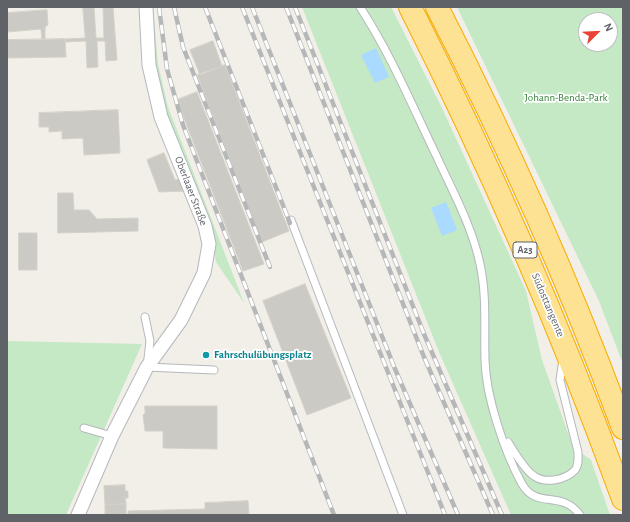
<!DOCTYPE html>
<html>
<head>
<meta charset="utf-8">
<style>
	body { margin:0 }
	#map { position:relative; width:630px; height:522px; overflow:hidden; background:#f1efe8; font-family:"Alegreya Sans",sans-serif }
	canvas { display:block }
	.frame { position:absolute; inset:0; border:8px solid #5f6368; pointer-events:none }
	.north { position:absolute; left:578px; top:12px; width:40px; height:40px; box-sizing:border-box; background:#fff; border:1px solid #bfc1c3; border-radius:50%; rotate:66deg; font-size:11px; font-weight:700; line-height:16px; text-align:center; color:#5f6368 }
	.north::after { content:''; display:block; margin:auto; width:14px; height:18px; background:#ea4335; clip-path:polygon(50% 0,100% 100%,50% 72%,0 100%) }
</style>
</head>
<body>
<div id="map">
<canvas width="630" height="522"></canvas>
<div class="frame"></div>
<div class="north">N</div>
</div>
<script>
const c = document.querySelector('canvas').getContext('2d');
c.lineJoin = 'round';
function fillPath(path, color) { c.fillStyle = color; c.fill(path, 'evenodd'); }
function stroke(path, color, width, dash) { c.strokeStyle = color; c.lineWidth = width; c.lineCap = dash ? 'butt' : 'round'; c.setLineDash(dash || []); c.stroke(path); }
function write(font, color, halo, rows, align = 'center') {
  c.font = font + ' "Alegreya Sans",sans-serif'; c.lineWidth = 3.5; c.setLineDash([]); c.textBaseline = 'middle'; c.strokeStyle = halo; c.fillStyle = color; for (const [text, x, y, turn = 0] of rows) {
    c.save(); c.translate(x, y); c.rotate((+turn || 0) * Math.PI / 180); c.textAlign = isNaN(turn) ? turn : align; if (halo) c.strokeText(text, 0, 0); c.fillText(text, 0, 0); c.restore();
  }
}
fillPath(new Path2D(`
	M148 7H153L158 64 168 107 244 303 216 262 211 231 163 110 152 65Z
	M302 7H391L442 108 526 291 542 360 573 447 591 460 610 515H511L439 352Z
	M457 7H623V364L599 301ZM586 20H610V44H586Z
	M7 341 142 344 66 515H7Z`), '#c5e8c5');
fillPath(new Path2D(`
	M376 48 389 77 375 83 361 55Z
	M446 202 457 230 442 236 431 208Z`), '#aadaff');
const building = new Path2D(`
	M83 7H94L96 38H104L103 7H113L117 60 106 61 105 41H97L98 67 87 68 86 41 65 42V39L85 38Z
	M47 10 48 25 45 27V40H42L41 29 7 32V13Z
	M65 39 66 57 7 58V40Z
	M213 41 222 66 200 75 190 50Z
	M225 65 289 231 262 242 197 75Z
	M197 92 264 264 243 271 177 100Z
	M118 110 120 153 84 155 83 138 62 139V131L49 132V127H39V113Z
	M164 153 175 180 182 179 186 191 159 192 147 160Z
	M58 193H73L74 210H89L97 219 138 218V231L58 233Z
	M19 233H37V270H19Z
	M305 284 351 398 307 415 263 301Z
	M145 406H217V449L163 448V431H145L143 415 145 413Z
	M125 485V491H128V498H125L126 504 105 505 104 486Z
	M248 501 249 515H128V511L205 509V503Z
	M126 504V515H105V505Z`);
fillPath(building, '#cccac5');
stroke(building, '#d6d1c6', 1);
const service = new Path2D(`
	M360 7C390 53 412 105 436 155 452 190 472 226 480 264 487 296 484 328 485 360 486 397 504 451 522 484 537 510 561 489 580 515
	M291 220 403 515
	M145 317 150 341 147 367 214 370
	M84 428 112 436
	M508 442C514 452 525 470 534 476 545 484 566 480 575 470 579 465 578 459 578 452L560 380 563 359`);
const minor = new Path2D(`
	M78 515 112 436 147 367 181 320 204 273 209 244 205 226 161 117 149 65 146 7`);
const motorway = new Path2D(`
	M410 7C491 167 562 331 623 499
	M437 7C507 143 570 284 623 428`);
stroke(service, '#b5b8bc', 9);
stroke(minor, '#b5b8bc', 15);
stroke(motorway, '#f9ab00', 24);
stroke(service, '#fff', 7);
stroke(minor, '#fff', 13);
stroke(motorway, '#fde293', 22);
const rail = new Path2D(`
	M159 7 167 69 183 125 334 515
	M174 7 183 47 270 267
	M205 7 290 223
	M242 7 445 515
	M252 7 395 369 458 515
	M286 7 424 357 493 515
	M295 7 424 334 502 515`);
stroke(rail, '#b6b7b8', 4.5);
stroke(rail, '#fff', 3, [9]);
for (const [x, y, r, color] of [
	[206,355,4,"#0f9aa8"]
]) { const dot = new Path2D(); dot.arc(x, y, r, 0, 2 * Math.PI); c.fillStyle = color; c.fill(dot); stroke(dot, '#fff', 1.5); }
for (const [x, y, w] of [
	[525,250,24]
]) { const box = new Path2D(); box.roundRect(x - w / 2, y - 8, w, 16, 3); c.fillStyle = '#fff'; c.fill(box); stroke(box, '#5f6368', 1); }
write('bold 10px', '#5f6368', null, [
	["A23",525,250]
]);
write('11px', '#348238', '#fff', [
	["Johann-Benda-Park",566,98]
]);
write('11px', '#5f6368', '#fff', [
	["Oberlaaer Straße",191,191,69],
	["Südosttangente",548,305,67]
]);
write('bold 11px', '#0d838f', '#fff', [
	["Fahrschulübungsplatz",214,355]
], 'left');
</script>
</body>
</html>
